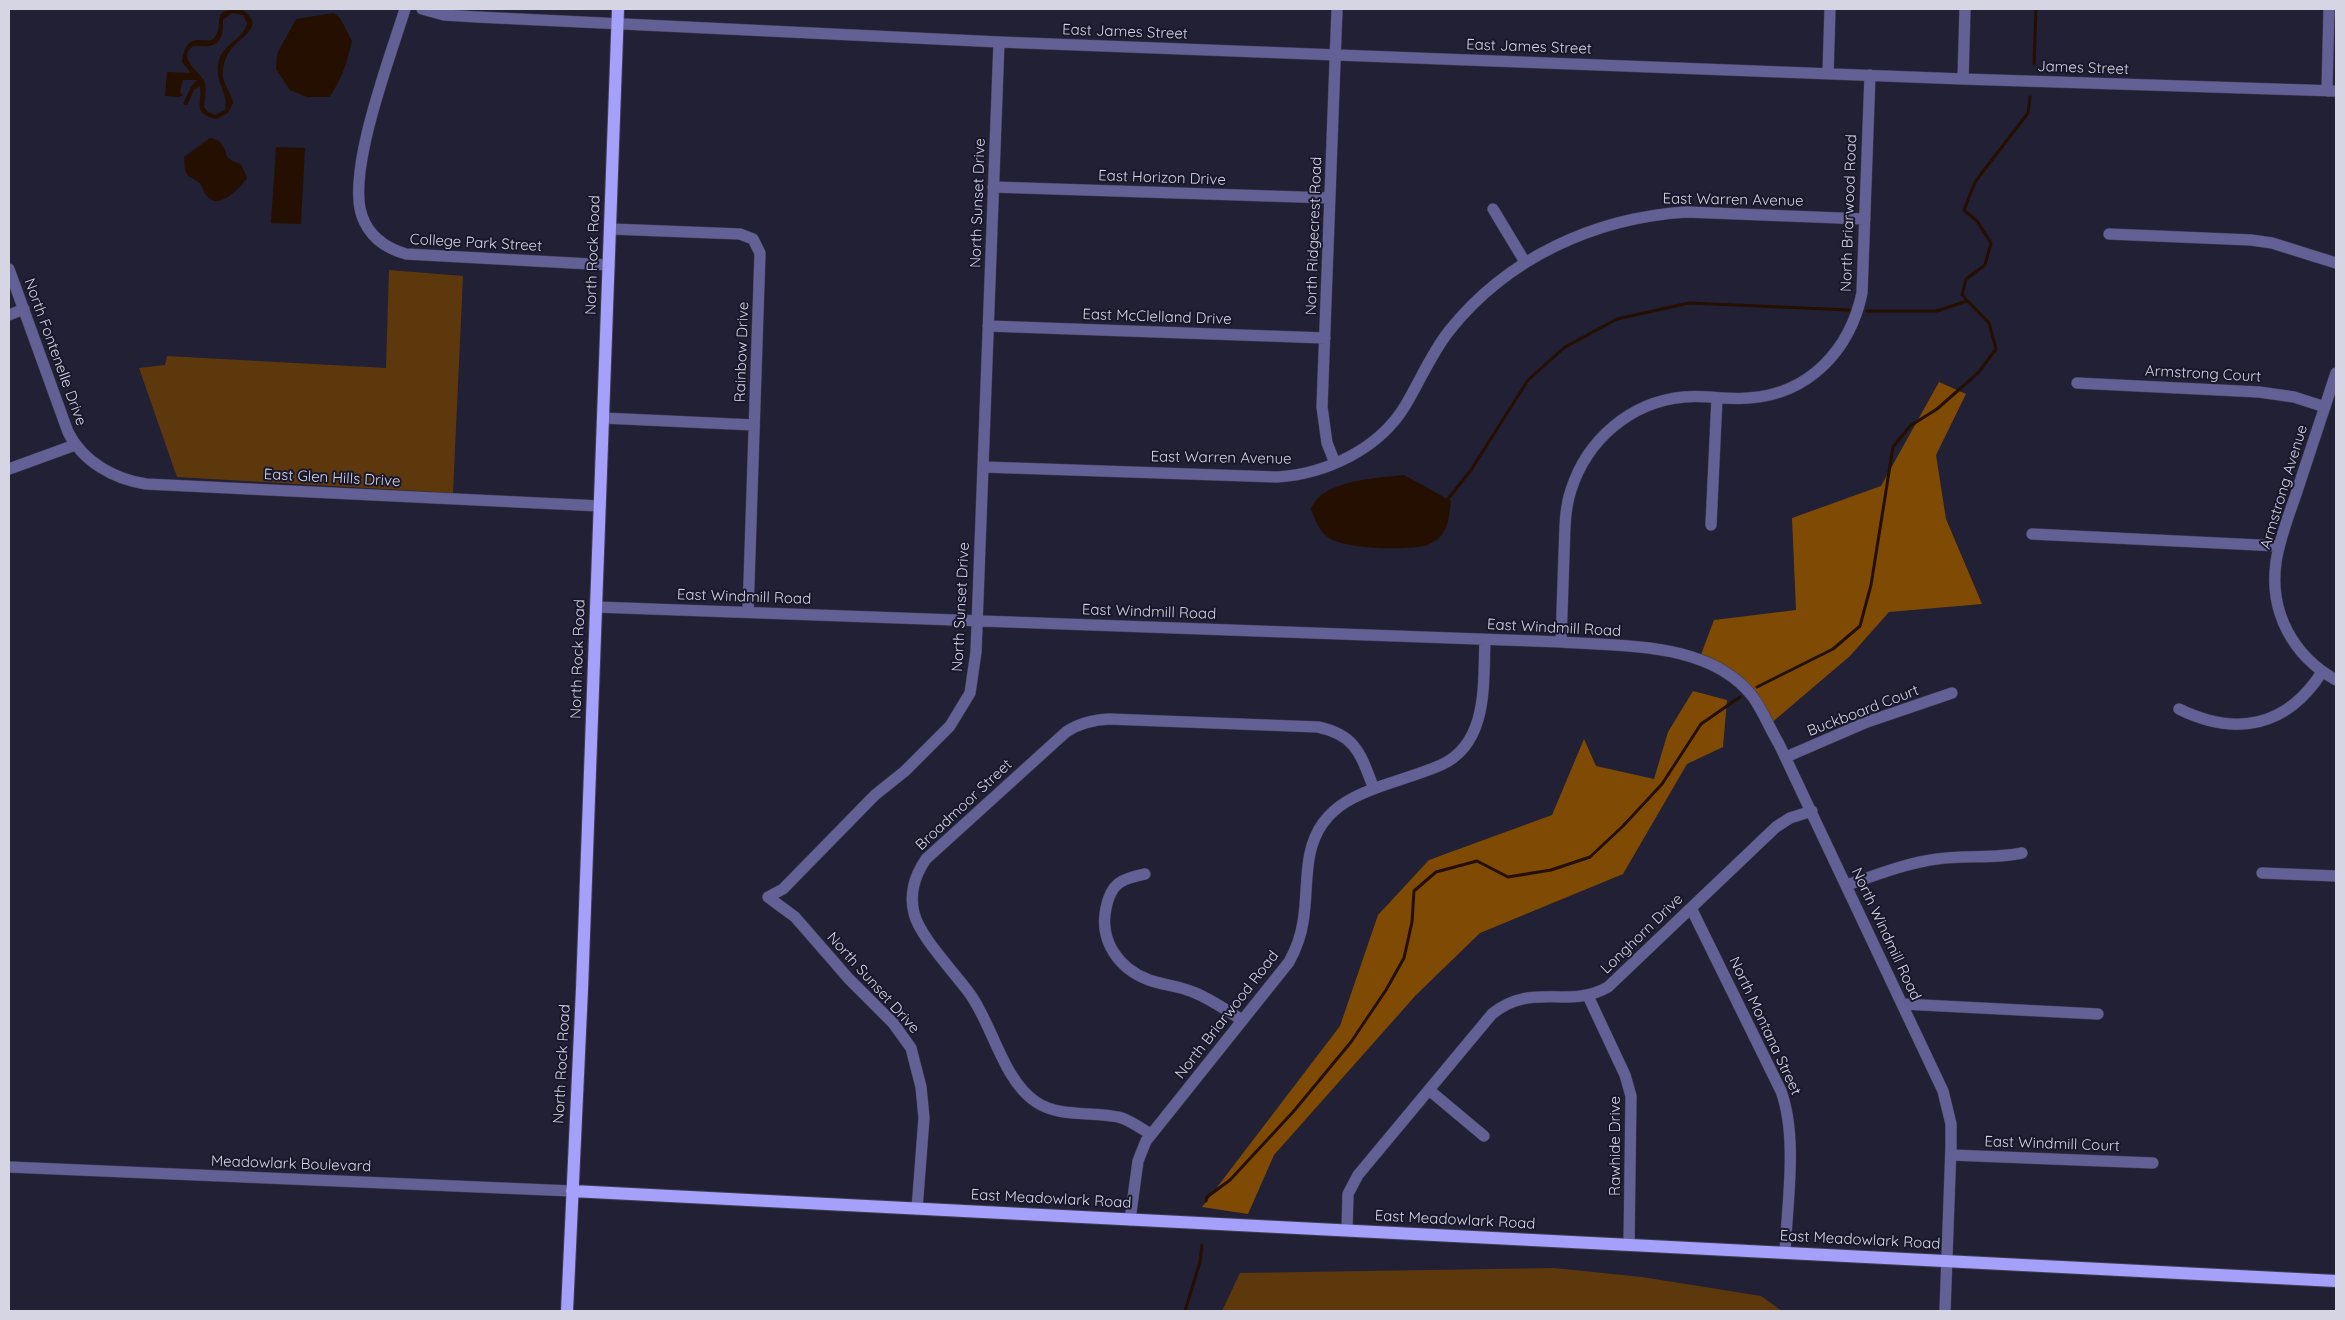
<!DOCTYPE html>
<html>
<head>
<meta charset="utf-8">
<style>
	body { margin:0 }
	#map { position:relative; width:2345px; height:1320px; overflow:hidden; background:#212035; font-family:Quicksand,sans-serif }
	canvas { display:block }
	.frame { position:absolute; inset:0; border:10px solid #d5d5e3; pointer-events:none }
</style>
</head>
<body>
<div id="map">
<canvas width="2345" height="1320"></canvas>
<div class="frame"></div>
</div>
<script>
const c = document.querySelector('canvas').getContext('2d');
c.lineJoin = 'round';
function fillPath(path, color) { c.fillStyle = color; c.fill(path, 'evenodd'); }
function stroke(path, color, width, dash) { c.strokeStyle = color; c.lineWidth = width; c.lineCap = dash ? 'butt' : 'round'; c.setLineDash(dash || []); c.stroke(path); }
function write(font, color, halo, rows, align = 'center') {
  c.font = font + ' Quicksand,sans-serif'; c.lineWidth = 4; c.setLineDash([]); c.textBaseline = 'middle'; c.strokeStyle = halo; c.fillStyle = color; for (const [text, x, y, turn = 0] of rows) {
    c.save(); c.translate(x, y); c.rotate((+turn || 0) * Math.PI / 180); c.textAlign = isNaN(turn) ? turn : align; if (halo) c.strokeText(text, 0, 0); c.fillText(text, 0, 0); c.restore();
  }
}
fillPath(new Path2D(`
	M389 270 463 276 453 493 177 477 139 368 165 365 167 356 386 368Z
	M1554 1268 1642 1277 1761 1296 1782 1311H1222L1240 1273Z`), '#5e380d');
fillPath(new Path2D(`
	M1939 382 1966 394 1936 455 1946 519 1982 604 1889 612 1850 656 1769 725 1754 698 1699 660 1714 620 1796 610 1792 518 1881 486Z
	M1693 691 1727 700 1723 747 1687 764 1623 874 1480 933 1416 995 1274 1155 1248 1214 1202 1207 1340 1026 1378 915 1429 860 1552 815 1584 739 1596 766 1654 779 1668 732Z`), '#7f4a04');
fillPath(new Path2D(`
	M241 9C264 24 247 33 235 45 228 52 224 60 223 69 221 83 231 91 233 103L228 113 216 119C191 113 203 102 200 86L194 90 187 105 183 104 191 87 197 80H183L180 92 183 95 179 97 165 96 167 72 191 73 182 62C183 52 187 39 199 40 204 40 207 41 212 40 228 26 206 9 241 9ZM232 13 243 15 247 23C244 39 225 42 219 60 213 82 230 94 225 110L215 115 208 112 204 107C204 99 207 91 205 83 201 71 176 60 193 46 199 45 204 47 209 46 223 44 223 31 223 20Z
	M334 13 340 18 352 41C347 62 342 80 329 97H307L290 90 276 69 277 54 296 19Z
	M210 138C222 140 224 146 227 157 240 168 239 156 247 178 241 187 220 209 209 198 198 188 209 186 188 176L185 171 184 157Z
	M276 147 305 148 301 224 271 223Z
	M1404 475 1451 501C1449 513 1449 528 1440 537 1437 540 1430 544 1427 545 1408 551 1345 549 1329 538 1319 531 1315 520 1311 509 1322 480 1377 478 1404 475Z`), '#240f00');
stroke(new Path2D(`
	M2034 64 2036 9
	M1867 311H1937L1967 301
	M1448 499 1471 470 1528 380 1565 347 1617 319 1689 303 1849 310
	M1757 687 1833 649 1860 626 1871 585 1893 447 1910 426 1937 409 1978 373 1996 349 1989 323 1962 295 1966 279 1985 265 1991 243 1977 221 1964 210 1975 182 2028 113 2030 97
	M1206 1201 1207 1197 1230 1180 1293 1112 1351 1042 1386 990 1404 958 1412 922 1414 891 1436 872 1477 861 1508 877 1551 870 1590 857 1623 826 1662 784 1701 724 1740 697
	M1185 1311 1200 1262 1202 1245`), '#240f00', 3);
const minor = new Path2D(`
	M405 9C391 55 346 172 362 216 369 236 385 248 406 254L609 265
	M422 9 444 15 477 17 999 42 1963 79 2336 91
	M1828 74 1830 9
	M1963 79 1965 9
	M2327 91 2329 9
	M993 187 1330 198
	M1493 209 1525 262
	M611 229 740 234 753 239 760 253 748 612
	M2109 234 2251 240 2272 243 2336 263
	M9 269 68 432C83 462 114 479 146 484L600 506
	M9 315 24 309
	M988 326 1325 338
	M2336 373C2324 409 2312 445 2300 482 2292 508 2280 535 2276 562 2269 612 2293 656 2336 680
	M2077 383 2259 392 2294 397 2325 407
	M603 418 754 425
	M1335 463 1327 443 1322 407 1337 9
	M984 467 1277 477C1326 474 1379 449 1405 406 1420 381 1431 354 1449 331 1507 258 1594 218 1686 212L1865 219
	M9 469 75 445
	M1711 525 1717 398
	M2032 534 2279 546
	M596 607 1561 642C1624 647 1710 641 1753 697 1763 711 1770 729 1779 744L1943 1091 1951 1124V1146L1945 1311
	M1561 642C1562 613 1563 583 1564 554 1565 533 1564 511 1571 490 1587 440 1630 402 1684 397 1706 395 1727 400 1749 398 1809 394 1850 350 1862 293L1870 75
	M2179 709C2236 737 2287 727 2322 672
	M1786 757 1867 722 1952 693
	M2262 873 2336 876
	M1145 874C1121 879 1111 883 1106 908 1099 941 1119 969 1149 980 1163 985 1179 986 1193 992 1211 999 1226 1010 1242 1020
	M1847 885C1876 875 1906 863 1937 859 1966 855 1993 859 2022 853
	M1691 908 1781 1091C1798 1138 1787 1203 1785 1253
	M1588 996 1625 1075 1631 1096 1629 1245
	M1903 1004 2098 1014
	M1429 1090 1484 1136
	M1151 1134C1141 1129 1129 1119 1118 1117 1091 1111 1060 1118 1036 1102 1003 1080 993 1026 970 994 955 973 919 936 914 913 909 893 915 875 926 859L1066 732C1079 723 1092 720 1109 719L1318 727C1357 735 1361 756 1374 789
	M1951 1155 2153 1163
	M9 1167 572 1191
	M917 1209 924 1118 921 1087 911 1048 893 1023 849 979 795 917 768 897 783 889 875 795 905 771 950 726 970 693 976 652 999 42
	M1130 1220 1138 1161 1146 1141 1289 962C1296 949 1301 936 1303 922 1309 889 1302 852 1323 823 1337 804 1355 796 1376 788 1398 780 1420 774 1441 765 1489 743 1483 683 1485 640
	M1347 1230 1348 1194 1358 1175 1492 1014C1532 981 1568 1010 1608 987L1776 827 1790 818 1812 811`);
const major = new Path2D(`
	M572 1191 2336 1281
	M567 1311 582 989 618 9`);
stroke(minor, '#3e3d51', 12);
stroke(major, '#3e3d51', 14);
stroke(minor, '#636096', 11);
stroke(major, '#a5a0f9', 12);
write('15px', '#d5d5e3', '#18172b', [
	["East James Street",1125,32,2],
	["East James Street",1529,47,2],
	["James Street",2083,68,2],
	["East Horizon Drive",1162,178,2],
	["East Warren Avenue",1733,200,1],
	["North Sunset Drive",978,203,-88],
	["North Briarwood Road",1849,213,-88],
	["North Ridgecrest Road",1314,236,-88],
	["College Park Street",476,243,3],
	["North Rock Road",593,255,-88],
	["East McClelland Drive",1157,317,2],
	["North Fontenelle Drive",55,352,70],
	["Rainbow Drive",742,352,-88],
	["Armstrong Court",2203,374,3],
	["East Warren Avenue",1221,458,1],
	["East Glen Hills Drive",332,478,3],
	["Armstrong Avenue",2284,487,-73],
	["East Windmill Road",744,597,2],
	["North Sunset Drive",961,607,-87],
	["East Windmill Road",1149,612,2],
	["East Windmill Road",1554,628,3],
	["North Rock Road",578,659,-88],
	["Buckboard Court",1863,711,-21],
	["Broadmoor Street",964,805,-43],
	["Longhorn Drive",1642,934,-44],
	["North Windmill Road",1886,934,65],
	["North Sunset Drive",873,983,48],
	["North Briarwood Road",1227,1015,-52],
	["North Montana Street",1765,1026,65],
	["North Rock Road",562,1064,-87],
	["East Windmill Court",2052,1144,2],
	["Rawhide Drive",1615,1146,-90],
	["Meadowlark Boulevard",291,1164,2],
	["East Meadowlark Road",1051,1199,3],
	["East Meadowlark Road",1455,1220,3],
	["East Meadowlark Road",1860,1240,3]
]);
</script>
</body>
</html>
